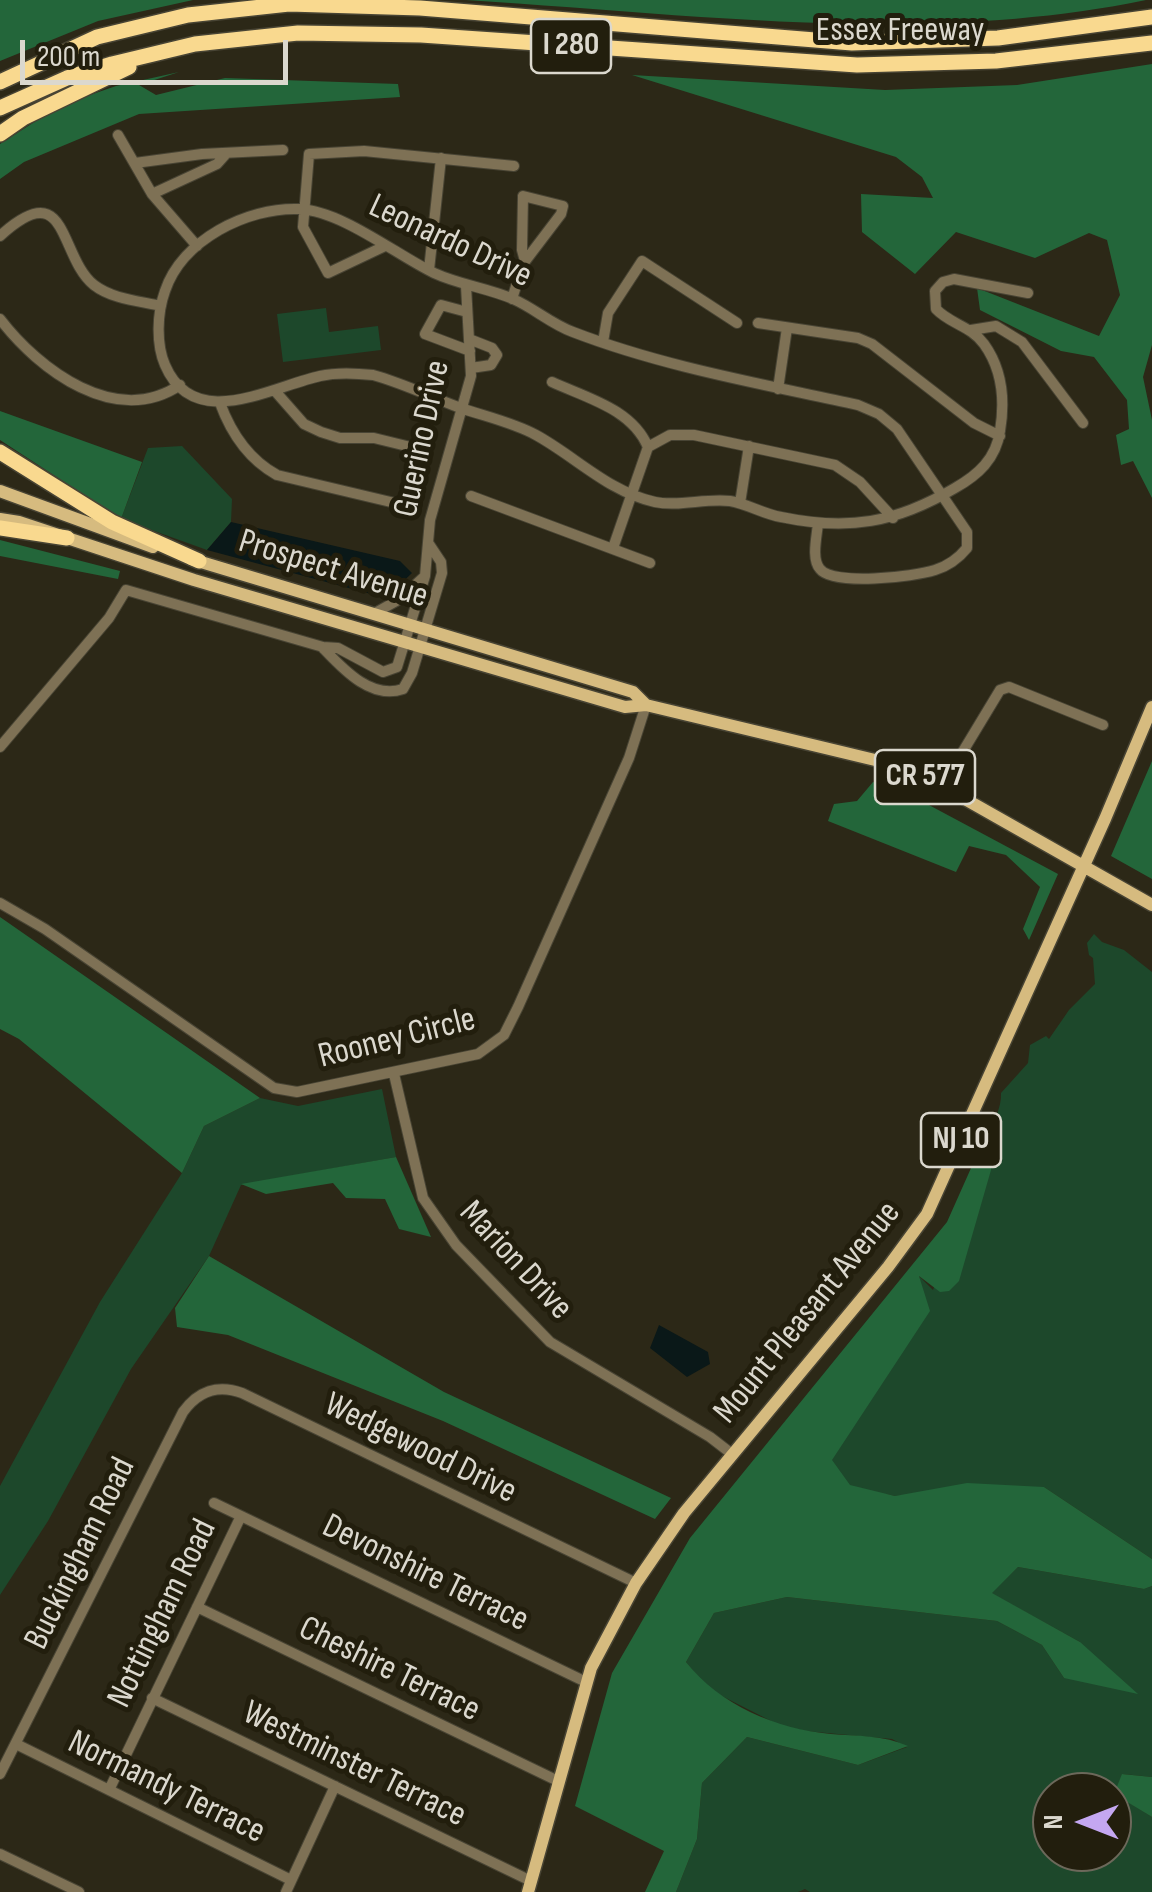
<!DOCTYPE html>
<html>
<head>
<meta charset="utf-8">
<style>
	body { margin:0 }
	#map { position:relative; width:1152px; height:1892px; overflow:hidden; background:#2c2817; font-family:"Sofia Sans Condensed",sans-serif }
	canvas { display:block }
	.north { position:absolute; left:1032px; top:1772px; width:100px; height:100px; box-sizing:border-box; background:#221e0d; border:2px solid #6c685a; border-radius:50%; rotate:270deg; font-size:28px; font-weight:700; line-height:40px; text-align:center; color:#dbd8ce }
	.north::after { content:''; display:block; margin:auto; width:35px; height:45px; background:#c4a7f1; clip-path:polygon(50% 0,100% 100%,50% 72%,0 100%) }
	.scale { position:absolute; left:20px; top:40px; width:268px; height:45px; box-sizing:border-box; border:5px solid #dbd8ce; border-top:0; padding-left:12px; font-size:30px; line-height:35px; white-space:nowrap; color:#dbd8ce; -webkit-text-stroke:8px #221e0d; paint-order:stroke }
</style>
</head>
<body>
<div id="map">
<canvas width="1152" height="1892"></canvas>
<div class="north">N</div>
<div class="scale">200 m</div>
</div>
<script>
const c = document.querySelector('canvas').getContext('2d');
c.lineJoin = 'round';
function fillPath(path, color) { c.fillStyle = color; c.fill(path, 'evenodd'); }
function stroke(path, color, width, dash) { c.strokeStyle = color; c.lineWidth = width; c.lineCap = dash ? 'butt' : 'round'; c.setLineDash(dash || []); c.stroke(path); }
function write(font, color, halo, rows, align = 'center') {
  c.font = font + ' "Sofia Sans Condensed",sans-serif'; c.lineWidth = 10; c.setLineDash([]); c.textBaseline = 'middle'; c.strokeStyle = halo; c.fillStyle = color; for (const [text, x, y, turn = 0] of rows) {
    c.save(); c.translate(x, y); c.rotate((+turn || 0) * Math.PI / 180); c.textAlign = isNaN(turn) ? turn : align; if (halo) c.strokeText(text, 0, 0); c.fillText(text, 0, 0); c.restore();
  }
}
fillPath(new Path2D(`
	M326 308 329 332 378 326 381 350 283 362 277 314Z
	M182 446 232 499 231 522 207 550 121 519 148 448Z
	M1094 934 1102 942 1124 950 1152 972V1559L1044 1487 895 1496 886 1494 865 1500 829 1479V1438L923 1297 919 1276 933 1290 992 1138C992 1121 1002 1108 1001 1093L1028 1063 1030 1045 1046 1036 1049 1039 1069 1010 1095 984 1093 958 1089 955 1087 943Z
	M382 1089 396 1157 241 1185 209 1256 131 1369 48 1521 0 1595V1486L100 1302 182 1173 204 1126 260 1098 298 1106Z
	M1018 1567 1144 1589 1152 1586V1777L1123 1774 1115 1794 1152 1817V1892H810L805 1889 798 1892H676L697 1839 702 1783 747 1737 858 1765 907 1747 892 1739 805 1731 779 1725 708 1689 686 1662 714 1613 787 1597 997 1621 1042 1645 1064 1678 1080 1642 991 1593ZM1052 1792H1112V1852H1052Z`), '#1d482b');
fillPath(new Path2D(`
	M0 0H193L98 21 0 61Z
	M466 0H1146C924 46 691 14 466 0Z
	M1152 64V345L1143 377 1152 420V498L1133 461 1121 465 1116 435 1129 429 1127 400 1094 357 1061 351 980 310 977 288 1099 336 1120 295 1107 240 1089 233 1035 258 956 232 915 274 862 232 861 194 933 198 922 177 896 157 632 75 885 90 1017 85Z
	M179 72 139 85 156 95 225 78 398 84 400 97 139 114 24 162 0 179V144L61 105 116 86Z
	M0 411 142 462 121 519 0 440Z
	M0 540 120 571 118 579 0 556Z
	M1152 761V879L1111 856Z
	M873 782 899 789 1058 874 1029 940 1023 929 1040 887 1006 855 969 846 956 872 828 821 834 804 857 801Z
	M0 917 260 1098 204 1126 182 1173 19 1039 0 1029Z
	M992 1121 991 1170 959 1281 949 1291 940 1292 919 1276 930 1311 832 1460 850 1485 895 1496 967 1483 1044 1487 1152 1559V1586L1144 1589 1018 1567 992 1593 1080 1642 1138 1694 1064 1678 1042 1645 997 1621 787 1597 714 1613 686 1662C720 1705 776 1729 831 1734 857 1736 884 1735 908 1746L858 1765 747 1737 702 1783 697 1839 676 1892H645L664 1851 575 1806 612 1673 690 1538 947 1222Z
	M396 1157 431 1237 399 1229 385 1199 346 1198 333 1183 266 1194 241 1184Z
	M209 1256 444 1392 671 1498 655 1519 443 1421 228 1335 177 1327 175 1308Z
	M1122 1774 1152 1777V1817L1114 1794Z`), '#23663a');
fillPath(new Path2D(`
	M231 522 400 561 412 573 386 598 207 550Z
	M659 1325 708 1352 710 1364 687 1377 650 1348Z`), '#0a1818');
const minor = new Path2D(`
	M118 135 152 194 197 246
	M135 163 202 154 283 150
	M152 194 217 164 226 154
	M0 236C69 173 58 256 94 285 112 299 139 301 161 306
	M385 246 328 273 303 227 309 154 364 151 514 166
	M429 270 441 158
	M512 299 523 264 561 214 563 206 523 196 522 250 525 261
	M467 312 441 305 425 334 470 351
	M0 319C39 370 116 428 180 385
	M758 323 858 338 872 344 974 423 1000 436
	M971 330 996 326 1022 342 1083 423
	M469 339 492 348 497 355 491 365 471 368
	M603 342 608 313 642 261 737 323
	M552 382C587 398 632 409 648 447L613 548
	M778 389 787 328
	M275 391 304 424 321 432 340 438H374L419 449
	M220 403C231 433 248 459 277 475L395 503
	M648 447 670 435H694L835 465 860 482 893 518
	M471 496 650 563
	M740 503 749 446
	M818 523C817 536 811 559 820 569 833 586 913 577 935 570 948 566 958 559 967 548V532L897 429 879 414 858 405C763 384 664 367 573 332 551 324 534 308 513 299 488 288 460 285 434 273 395 254 342 211 299 209 247 207 182 240 165 291 157 313 156 344 165 365 194 433 271 387 320 376 337 372 355 373 373 375 402 383 429 396 458 407 483 416 512 422 536 435 576 457 609 492 655 502 679 507 705 498 730 501 748 504 763 514 781 517 848 531 896 523 955 488 978 475 996 459 1000 431 1005 401 1002 369 984 344 971 326 950 324 936 309L935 291 943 282 954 279 1028 293
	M375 613 400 599 424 577
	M323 648C343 669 371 700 403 689L412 673 442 573 441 562 429 544
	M0 747 109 618 126 590 323 647 338 648 383 672 397 667 425 576 430 520 471 376 466 286
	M942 786 1000 690 1009 687 1103 725
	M0 903 45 929 274 1088 297 1092 478 1054 504 1035 518 1007 629 758 646 705
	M394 1074 423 1198 456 1245 550 1342 710 1437 732 1454
	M214 1503 586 1682
	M197 1607 558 1781
	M152 1698 531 1881
	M16 1744 291 1880
	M0 1774 183 1412C198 1391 218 1384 242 1393L636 1583
	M109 1790 241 1516
	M0 1854 79 1892
	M286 1892 335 1786`);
const major = new Path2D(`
	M0 491 153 547
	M0 519 19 522 194 580 625 707 646 705 900 766 942 786 1152 905
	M191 559 633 692 646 705
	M528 1892 591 1668 636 1583 684 1513 888 1267 927 1214 1105 819 1152 707`);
const highway = new Path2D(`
	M0 82 97 37 188 15 289 4 420 8 852 43 998 38 1152 17
	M0 108 67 78 112 64 195 44 298 33 421 35 857 65 996 61 1152 43
	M0 134 23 118 129 67
	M0 452 112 522 199 561
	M0 528 67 538`);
stroke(minor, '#484434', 12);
stroke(major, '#484434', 15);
stroke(highway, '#484434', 18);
stroke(minor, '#7e7155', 10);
stroke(major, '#d6bb7f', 12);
stroke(highway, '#f9d98f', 15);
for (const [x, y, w] of [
	[571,46,80],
	[925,777,100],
	[961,1140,80]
]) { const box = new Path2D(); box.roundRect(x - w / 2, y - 27, w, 54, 8); c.fillStyle = '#221e0d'; c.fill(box); stroke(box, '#dbd8ce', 2.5); }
write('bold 32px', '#dbd8ce', null, [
	["I 280",571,46],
	["CR 577",925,777],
	["NJ 10",961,1140]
]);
write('35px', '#dbd8ce', '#221e0d', [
	["Essex Freeway",900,31],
	["Leonardo Drive",450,242,25],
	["Guerino Drive",423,439,-78],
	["Prospect Avenue",333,570,17],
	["Rooney Circle",397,1039,-14],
	["Marion Drive",515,1261,47],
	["Mount Pleasant Avenue",808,1313,-51],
	["Wedgewood Drive",420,1449,26],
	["Buckingham Road",81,1554,-64],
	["Devonshire Terrace",425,1574,26],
	["Nottingham Road",163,1614,-64],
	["Cheshire Terrace",389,1670,26],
	["Westminster Terrace",354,1765,26],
	["Normandy Terrace",166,1788,26]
]);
</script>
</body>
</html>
